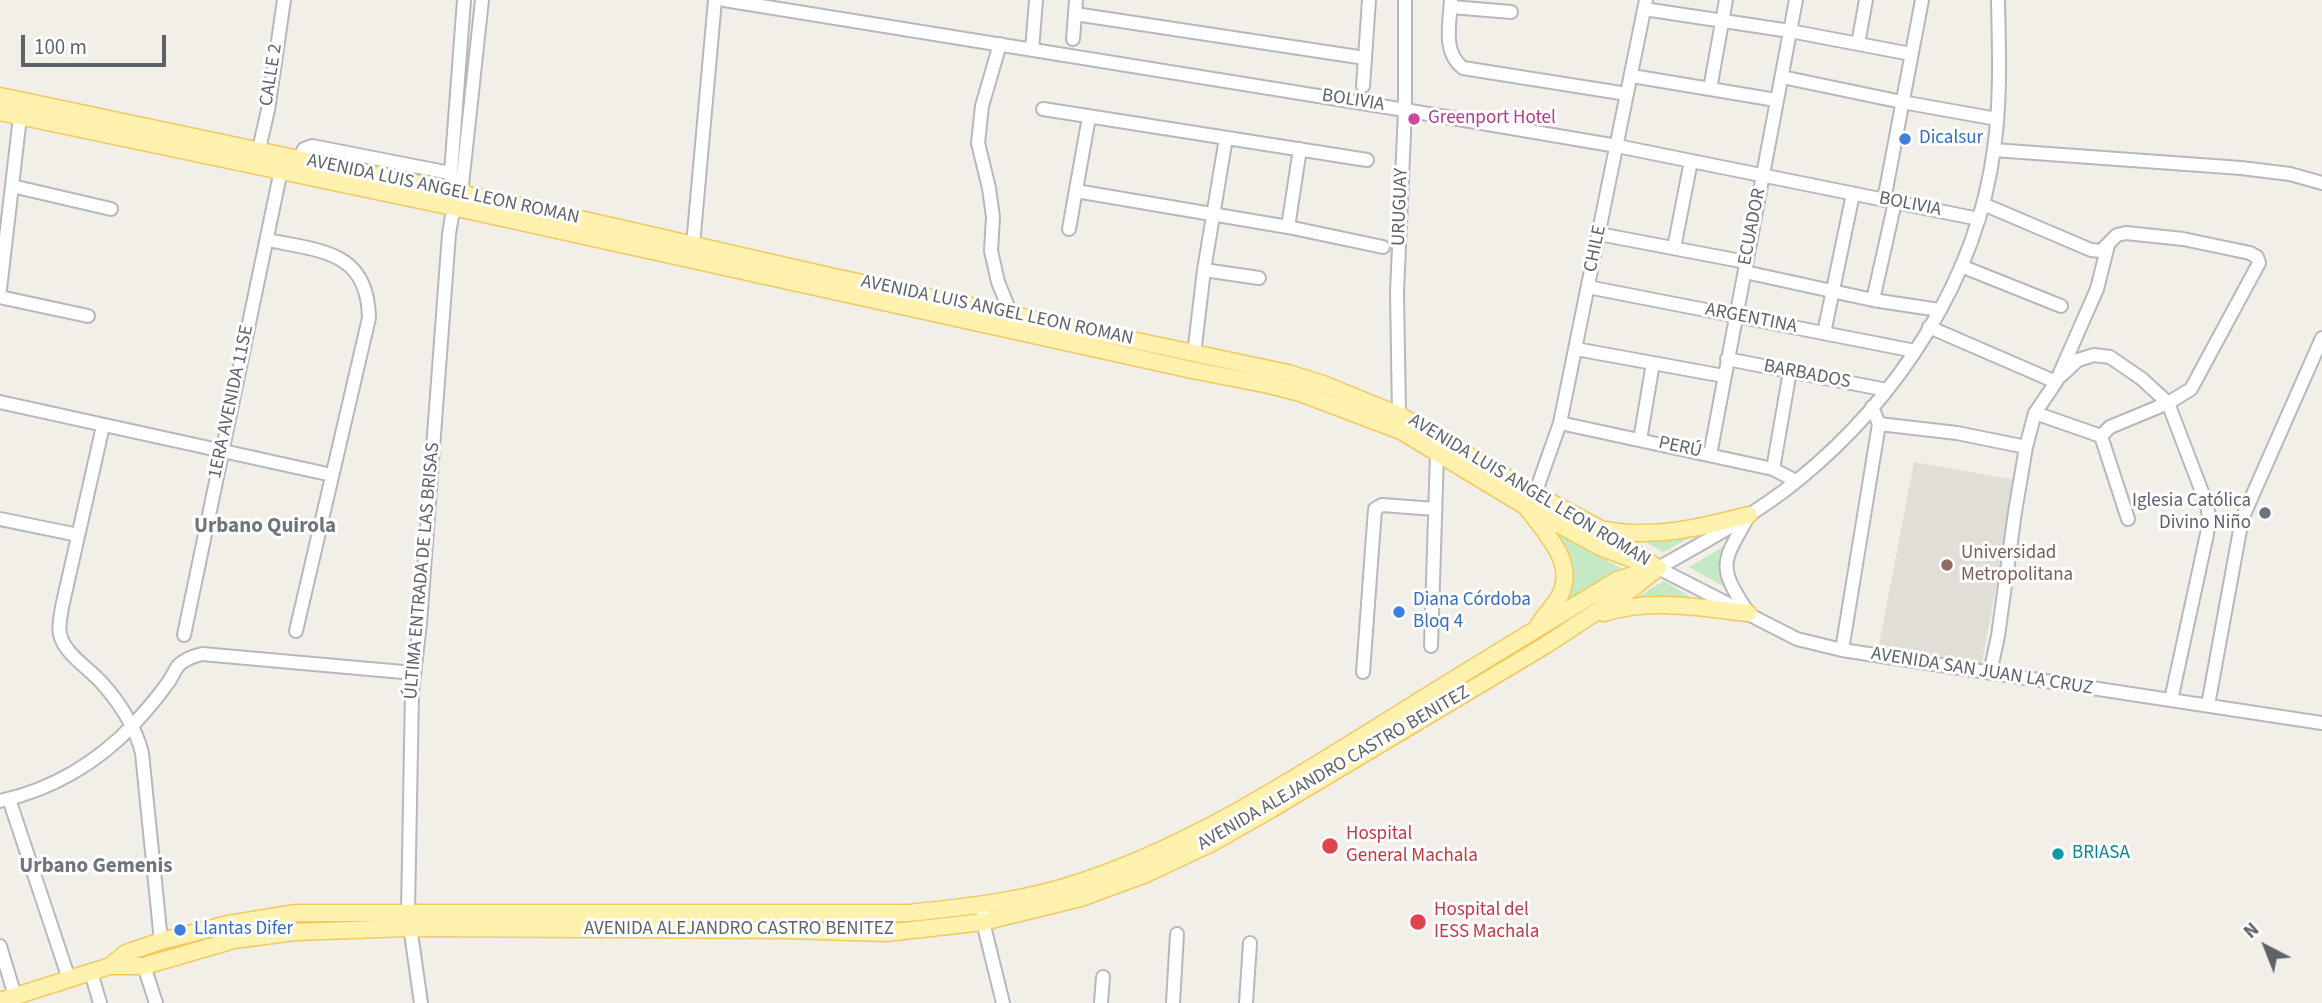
<!DOCTYPE html>
<html>
<head>
<meta charset="utf-8">
<style>
	body { margin:0 }
	#map { position:relative; width:2322px; height:1003px; overflow:hidden; background:#f1efe8; font-family:"Source Sans 3",sans-serif }
	canvas { display:block }
	.north { position:absolute; left:2231px; top:912px; width:70px; height:70px; -webkit-text-stroke:5px #fff; paint-order:stroke; rotate:318deg; font-size:19px; font-weight:700; line-height:28px; text-align:center; color:#5f6368 }
	.north::after { content:''; display:block; margin:auto; width:24px; height:32px; background:#5f6368; clip-path:polygon(50% 0,100% 100%,50% 72%,0 100%) }
	.scale { position:absolute; left:21px; top:35px; width:145px; height:32px; box-sizing:border-box; border:4px solid #5f6368; border-top:0; padding-left:9px; font-size:21px; line-height:24px; white-space:nowrap; color:#5f6368; -webkit-text-stroke:5px #fff; paint-order:stroke }
</style>
</head>
<body>
<div id="map">
<canvas width="2322" height="1003"></canvas>
<div class="north">N</div>
<div class="scale">100 m</div>
</div>
<script>
const c = document.querySelector('canvas').getContext('2d');
c.lineJoin = 'round';
function fillPath(path, color) { c.fillStyle = color; c.fill(path, 'evenodd'); }
function stroke(path, color, width, dash) { c.strokeStyle = color; c.lineWidth = width; c.lineCap = dash ? 'butt' : 'round'; c.setLineDash(dash || []); c.stroke(path); }
function write(font, color, halo, rows, align = 'center') {
  c.font = font + ' "Source Sans 3",sans-serif'; c.lineWidth = 6; c.setLineDash([]); c.textBaseline = 'middle'; c.strokeStyle = halo; c.fillStyle = color; for (const [text, x, y, turn = 0] of rows) {
    c.save(); c.translate(x, y); c.rotate((+turn || 0) * Math.PI / 180); c.textAlign = isNaN(turn) ? turn : align; if (halo) c.strokeText(text, 0, 0); c.fillText(text, 0, 0); c.restore();
  }
}
fillPath(new Path2D(`
	M1914 462 2016 480 1981 668 1878 650Z`), '#e1ded6');
fillPath(new Path2D(`
	M1549 529 1624 570 1554 614 1563 596Z
	M1699 533 1663 552 1642 540 1656 541Z
	M1731 542C1719 560 1717 570 1728 589L1689 567Z
	M1664 581 1703 605H1624Z`), '#c5e8c5');
const minor = new Path2D(`
	M724 0 1405 110 1617 146 1979 219
	M1076 0 1075 14 1365 58 1369 0
	M1451 0C1450 23 1442 52 1463 68L1627 94
	M1451 7 1511 12
	M1644 9 1790 31 1911 54
	M1073 39 1075 14
	M1000 44 982 106 978 143 989 188 993 217 991 251 998 282 1011 314
	M1858 44 1866 0
	M1032 50 1036 0
	M1632 76 1776 100
	M1782 77 1902 102 1997 119
	M1363 86 1365 58
	M1710 89 1726 0
	M1043 109 1367 160
	M259 149 268 110 284 0
	M1994 150 2241 168 2290 174 2322 183
	M299 159 304 149 312 146 450 173
	M12 186 111 209
	M1076 191 1288 227 1383 247
	M449 199 464 0
	M1884 200 1922 0
	M1983 204 2091 250 2101 251 2117 235 2126 233 2183 239 2250 253 2257 257 2259 263 2191 389 2168 403 2110 427 2101 436
	M1288 227 1300 149
	M1069 229 1089 117
	M1599 234 1746 262
	M268 240C321 251 368 251 369 318L296 631
	M693 245 715 0
	M1674 248 1691 161
	M1961 266 2061 306
	M1204 270 1259 278
	M1745 272 1873 300 1939 310
	M1588 287 1915 351
	M0 289 20 117
	M0 297 88 316
	M1873 300 1895 202
	M1929 327 2056 382
	M1824 333 1853 194
	M1576 349 1724 376
	M1194 354 1204 270 1226 138
	M1727 359 1887 390
	M2061 376 2078 360 2094 355 2110 357 2142 379 2168 403 2207 505 2209 517 2207 534 2171 700
	M0 402 332 475
	M2035 413 2101 436 2128 519
	M1399 415 1397 292 1405 110V0
	M1560 423 1773 469 1796 481
	M1879 424 1957 433 2026 447
	M103 426 62 607C61 615 58 626 60 634 64 654 89 668 102 683 119 702 136 728 142 753L161 941
	M1640 440 1653 363
	M1710 455 1796 0
	M1773 469 1790 371
	M1535 494 1560 423 1646 0
	M0 519 78 535
	M1658 568C1706 541 1755 515 1798 480 1898 399 1977 278 1994 149 2001 100 1999 50 1998 0
	M1658 568 1797 639 1842 650 2322 723
	M1747 611C1716 564 1723 562 1749 515
	M184 635 281 170
	M1431 646 1437 453
	M1842 650 1879 424 1872 407
	M1363 672 1375 509 1382 505 1435 509
	M1990 673 1998 636 2015 512 2026 447 2035 413 2056 382 2097 289 2108 245
	M2208 705 2242 519 2322 338
	M9 799 69 979
	M0 801C51 790 97 763 133 725 145 712 157 698 167 684 172 678 174 671 178 666 184 659 194 656 202 654L414 673
	M984 905 983 922 1003 1003
	M0 946 15 996
	M144 966 156 1003
	M91 972 100 1003
	M421 1003 408 912 412 692 420 623 449 234 452 216 458 208 461 194 482 0
	M1101 1003 1103 977
	M1173 1003 1177 934
	M1246 1003 1250 943`);
const major = new Path2D(`
	M0 96 541 210 834 277 1288 373 1323 384 1399 415 1535 494 1599 528 1658 568
	M0 112 448 206 1192 370 1269 385 1300 393 1401 431 1525 506 1600 547 1635 560
	M1527 508C1545 533 1578 564 1559 597 1553 607 1545 615 1539 624
	M1607 530C1655 539 1702 527 1749 515
	M1604 613C1651 598 1700 608 1748 613
	M110 966 126 953 161 941 228 924 296 913H908C966 907 1025 901 1080 882 1193 845 1294 779 1395 716 1468 670 1543 625 1617 580L1649 570
	M0 1001 110 966H144L234 940 295 932 408 928 787 930 886 933 983 922 1081 898 1146 874 1210 844 1270 810 1546 645 1634 587 1658 568`);
stroke(minor, '#b5b8bc', 16);
stroke(major, '#f2c960', 19);
stroke(minor, '#fff', 12);
stroke(major, '#fff2af', 16);
for (const [x, y, r, color] of [
	[1414,119,7,"#d1479c"],
	[1905,139,7,"#3f7fe0"],
	[2265,513,7,"#6b7280"],
	[1947,565,7,"#8d6e63"],
	[1399,612,7,"#3f7fe0"],
	[1330,846,9,"#e0444e"],
	[2058,854,7,"#0f9aa8"],
	[1418,922,9,"#e0444e"],
	[180,930,7,"#3f7fe0"]
]) { const dot = new Path2D(); dot.arc(x, y, r, 0, 2 * Math.PI); c.fillStyle = color; c.fill(dot); stroke(dot, '#fff', 2.5); }
write('19px', '#5f6368', '#fff', [
	["CALLE 2",272,75,-81],
	["BOLIVIA",1353,101,9],
	["AVENIDA LUIS ANGEL LEON ROMAN",443,190,12],
	["BOLIVIA",1910,205,11],
	["URUGUAY",1401,207,-88],
	["ECUADOR",1753,227,-79],
	["CHILE",1596,249,-78],
	["AVENIDA LUIS ANGEL LEON ROMAN",997,311,12],
	["ARGENTINA",1751,319,11],
	["BARBADOS",1807,375,11],
	["1ERA AVENIDA 11SE",232,402,-78],
	["PERÚ",1680,448,12],
	["AVENIDA LUIS ANGEL LEON ROMAN",1529,491,31],
	["ÚLTIMA ENTRADA DE LAS BRISAS",423,571,-85],
	["AVENIDA SAN JUAN LA CRUZ",1982,672,9],
	["AVENIDA ALEJANDRO CASTRO BENITEZ",1334,769,-30],
	["AVENIDA ALEJANDRO CASTRO BENITEZ",739,930]
]);
write('19px', '#b23c85', '#fff', [
	["Greenport Hotel",1428,119]
], 'left');
write('19px', '#366cbe', '#fff', [
	["Dicalsur",1919,139],
	["Diana Córdoba",1413,601],
	["Bloq 4",1413,623],
	["Llantas Difer",194,930]
], 'left');
write('19px', '#5b616d', '#fff', [
	["Iglesia Católica",2251,502],
	["Divino Niño",2251,524]
], 'right');
write('19px', '#785e54', '#fff', [
	["Universidad",1961,554],
	["Metropolitana",1961,576]
], 'left');
write('19px', '#be3a42', '#fff', [
	["Hospital",1346,835],
	["General Machala",1346,857],
	["Hospital del",1434,911],
	["IESS Machala",1434,933]
], 'left');
write('19px', '#0d838f', '#fff', [
	["BRIASA",2072,854]
], 'left');
write('bold 21px', '#70757a', '#fff', [
	["Urbano Quirola",265,527],
	["Urbano Gemenis",96,867]
]);
</script>
</body>
</html>
